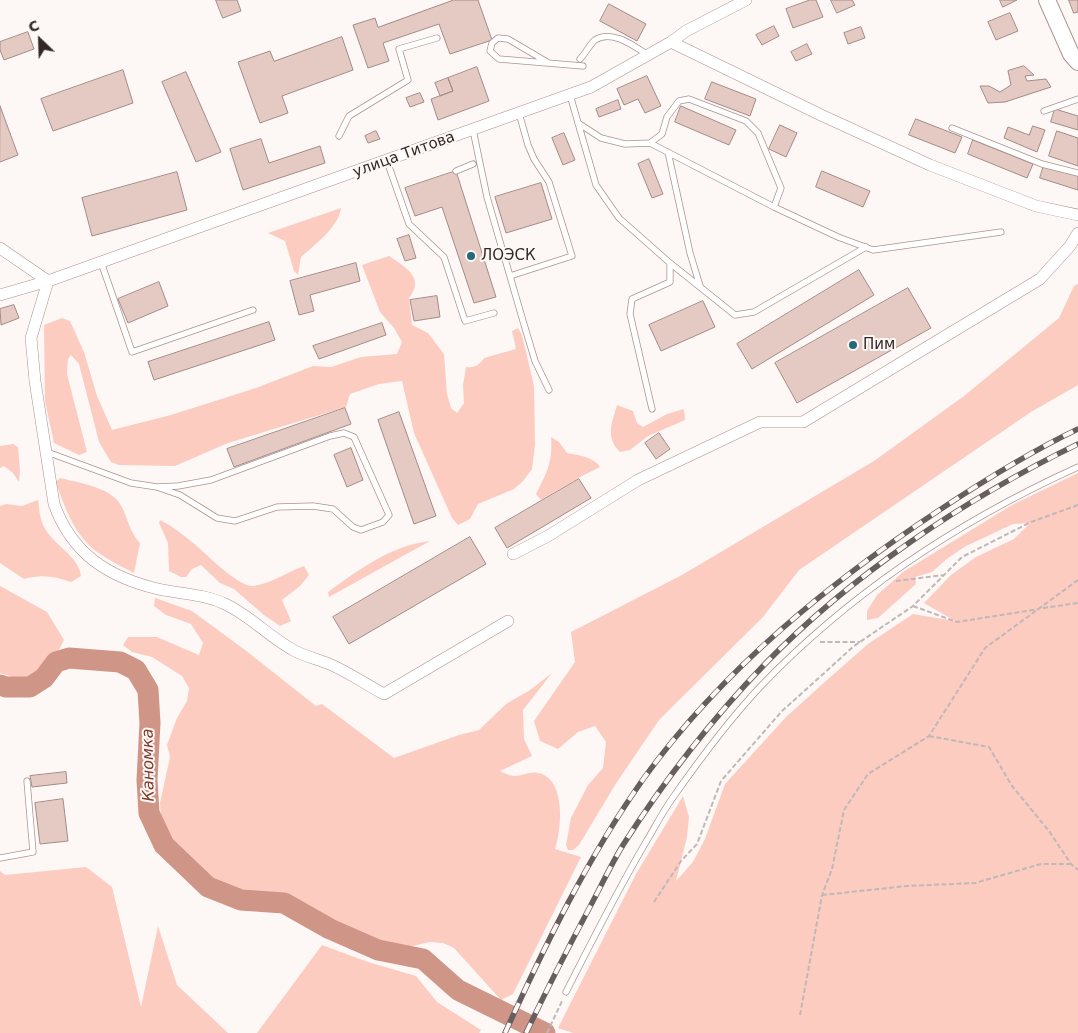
<!DOCTYPE html>
<html>
<head>
<meta charset="utf-8">
<style>
	body { margin:0 }
	#map { position:relative; width:1078px; height:1033px; overflow:hidden; background:#fdf7f6; font-family:"DejaVu Sans",sans-serif }
	canvas { display:block }
	.north { position:absolute; left:15px; top:15px; width:50px; height:50px; -webkit-text-stroke:4px #fdf7f6; paint-order:stroke; rotate:336deg; font-size:14px; font-weight:700; line-height:20px; text-align:center; color:#322926 }
	.north::after { content:''; display:block; margin:auto; width:18px; height:22px; background:#322926; clip-path:polygon(50% 0,100% 100%,50% 72%,0 100%) }
</style>
</head>
<body>
<div id="map">
<canvas width="1078" height="1033"></canvas>
<div class="north">С</div>
</div>
<script>
const c = document.querySelector('canvas').getContext('2d');
c.lineJoin = 'round';
function fillPath(path, color) { c.fillStyle = color; c.fill(path, 'evenodd'); }
function stroke(path, color, width, dash) { c.strokeStyle = color; c.lineWidth = width; c.lineCap = dash ? 'butt' : 'round'; c.setLineDash(dash || []); c.stroke(path); }
function write(font, color, halo, rows, align = 'center') {
  c.font = font + ' "DejaVu Sans",sans-serif'; c.lineWidth = 4; c.setLineDash([]); c.textBaseline = 'middle'; c.strokeStyle = halo; c.fillStyle = color; for (const [text, x, y, turn = 0] of rows) {
    c.save(); c.translate(x, y); c.rotate((+turn || 0) * Math.PI / 180); c.textAlign = isNaN(turn) ? turn : align; if (halo) c.strokeText(text, 0, 0); c.fillText(text, 0, 0); c.restore();
  }
}
fillPath(new Path2D(`
	M341 208C339 227 314 245 301 257L298 275 294 271 285 241 268 233Z
	M389 256C404 266 426 278 409 298L412 325 428 333 444 354 447 394 451 408 457 413 464 403 463 385 466 367C475 368 479 365 484 358L516 349 512 331 518 328 522 335 534 386 535 445 532 469 523 481 514 489 478 504 470 519 458 525 452 518 414 433 402 381 379 384 350 394 346 407 228 443 175 466 119 465 111 462 99 442 79 364 71 355 68 359 67 374 87 452 79 455 54 443 45 401 44 325 62 318 70 321 84 352 97 396 112 430 171 415 256 388 313 366 331 367 361 357 397 354 402 342 394 328 380 312 362 265Z
	M1078 284V385L1031 412 799 570 763 617 659 720 615 785 579 845 573 850H568L566 845 571 818 588 785 603 768 606 742 595 726 578 732 558 749 540 741 534 721 575 662 571 632 682 575 874 461 964 396 1059 318 1074 286Z
	M617 405 633 411 637 423 643 427 667 414 684 409 685 420 648 436 630 450 620 452C605 437 612 423 617 405Z
	M551 437 559 442 567 453C578 455 594 457 600 467L582 476 541 500 536 494C547 473 553 461 551 437Z
	M13 444 18 447 20 471 19 482 13 473 4 466 0 468V446Z
	M1078 473V1033H573L558 1028 636 874 683 796 689 817 687 837 676 881 693 862 705 839 725 784 786 717 827 680 868 644 913 614 955 621 924 603 951 575 976 557 1014 539 1030 523 1013 524 966 546 948 558 932 572 915 577 916 584 878 618 867 620V611L877 595 903 572 1012 505Z
	M60 478C76 482 107 487 118 501 128 514 127 529 140 543L134 573C123 567 110 561 100 554 75 537 65 509 56 482Z
	M38 500C39 509 40 519 44 527 53 545 79 556 81 576L71 582C55 576 41 574 24 579L0 563V506L6 504 22 506Z
	M160 520C172 526 182 534 192 542 205 552 238 588 254 586 272 583 287 572 304 566L309 575 300 586 282 600 291 621 280 626 264 615 234 589 220 583 201 565 192 569 186 577H181L169 571 168 543 159 523Z
	M430 541 329 597 328 592C358 570 392 545 430 541Z
	M0 586 47 612 64 640 48 671 25 681 0 673Z
	M155 598 192 611 245 650 316 706 322 704 394 758 459 735 479 730 506 704 530 690 552 673 523 710 524 739 532 756 500 771C504 773 510 776 515 776 522 776 531 771 538 773 566 778 562 829 555 849L581 857 513 994 501 1000 454 948 443 943 430 942 395 950 371 944 279 898 269 895 237 896 224 890 199 874 179 854 162 829 160 803 170 757 167 745 177 718 187 701 189 688 182 676 152 657 132 652 123 645 128 637H157L199 655 203 643 191 624 166 615 154 606Z
	M86 867 112 887 141 1007 158 926 177 985 228 1033H0V871L5 875Z
	M322 945 368 962 416 976 437 1002 481 1030 479 1033H257Z`), '#fcccc1');
stroke(new Path2D(`
	M0 685 6 687H30L44 678 56 662 69 658 120 662 136 670 148 690 150 723 147 780 149 813 164 845 208 887 241 900 284 903 330 929 378 950 423 959 458 990 545 1033`), '#cf9587', 21);
const building = new Path2D(`
	M216 0H237L241 11 223 18Z
	M454 0H478L492 40 450 54 439 24 383 43 389 61 368 68 353 25 375 18 378 27Z
	M810 0H816L823 17 793 28 786 9Z
	M831 0H852L855 5 837 13Z
	M1000 0H1017L1003 7Z
	M1069 0H1078V12L1074 13Z
	M609 4 646 24 637 41 600 21Z
	M1010 13 1018 31 996 40 988 22Z
	M774 26 779 36 762 45 756 35Z
	M861 27 865 38 848 44 844 33Z
	M28 32 34 49 4 60 0 50V42Z
	M342 37 353 70 282 96 288 113 260 123 238 62 270 51 274 61Z
	M807 44 812 54 796 61 791 52Z
	M1024 66 1034 75 1025 76 1027 81 1046 79 1051 87 1005 102 988 103 980 86H989L1000 92 1011 85 1008 71Z
	M477 67 489 101 438 120 431 99 453 91 448 78Z
	M123 70 133 103 53 131 41 99Z
	M186 72 221 152 196 162 162 82Z
	M647 76 661 106 645 113 638 99 624 105 617 89Z
	M448 78 453 91 440 96 435 83Z
	M712 82 756 99 750 116 705 99Z
	M420 93 424 102 410 107 406 98Z
	M618 100 621 109 599 117 596 109Z
	M0 106 18 155 0 162Z
	M681 106 736 130 729 145 675 122Z
	M1055 109 1078 116V130L1051 122Z
	M916 119 962 137 955 153 909 135Z
	M780 125 797 133 786 157 769 149Z
	M1033 126 1045 130 1037 152 1004 138 1008 127 1029 135Z
	M376 131 380 139 368 143 365 136Z
	M1057 131 1078 138V166L1049 156Z
	M564 133 575 160 563 165 552 138Z
	M261 139 269 163 320 146 325 163 243 190 230 149Z
	M973 140 1033 164 1027 178 968 154Z
	M649 159 663 194 652 198 638 164Z
	M1044 165 1078 176V190L1040 178Z
	M456 171 496 297 474 303 442 207 415 216 405 188Z
	M822 171 870 191 863 207 816 187Z
	M177 172 187 210 92 236 82 198Z
	M541 183 552 219 506 233 495 197Z
	M409 235 416 258 405 261 397 239Z
	M356 263 360 281 310 295 314 311 299 315 290 281Z
	M859 270 874 295 752 369 737 344Z
	M159 282 168 306 128 323 118 299Z
	M908 288 931 328 797 403 775 363Z
	M437 296 440 317 414 321 410 300Z
	M703 301 715 327 661 351 649 325Z
	M14 305 19 318 1 325 0 309Z
	M269 322 275 340 154 380 148 362Z
	M382 323 386 335 319 359 313 346Z
	M345 408 351 424 234 467 227 449Z
	M399 412 436 516 414 524 378 420Z
	M659 433 670 449 656 459 645 443Z
	M351 448 363 480 347 487 334 455Z
	M579 479 591 498 507 548 495 528Z
	M470 537 486 564 349 644 333 617Z
	M66 772 67 783 32 787 30 776Z
	M63 799 68 841 40 844 35 803Z`);
fillPath(building, '#e5cac4');
stroke(building, '#a48b85', 1);
const lane = new Path2D(`
	M580 59C585 54 590 44 595 40 612 29 634 46 648 55
	M547 62 508 39 498 38 492 43 490 51 499 59 583 66
	M570 95 596 185 619 218 670 263V282L632 299 630 314 652 409
	M1044 111 1078 99
	M578 123 601 138 625 144 650 143 662 134 667 117 679 101 689 99 746 121 758 133 781 188 774 207
	M952 128 1042 164 1078 173
	M473 130 487 197 523 321 535 361 549 390
	M339 136 349 116 408 80 399 49 437 38
	M650 143 774 207 838 237 873 250 1001 232
	M668 152 690 253 700 286
	M387 161 409 224 444 257 465 321 494 313
	M456 171 473 164
	M101 262 132 352 253 310
	M670 263 735 315 754 312 866 247
	M510 276 572 256 549 182 534 159 528 145 519 113
	M47 452 131 483 157 487 178 486 211 480 330 436 344 433 354 437 389 515 383 522 361 530 353 527 333 509 313 506 277 507 235 521 217 518 180 495 157 487
	M0 858 33 852 27 781
	M566 992C592 941 617 891 646 842 655 827 663 811 674 796 700 759 729 720 760 687 850 593 961 520 1078 467`);
const street = new Path2D(`
	M671 42 821 115 930 165 1036 206 1078 215
	M0 248 48 281
	M48 281 31 338 35 381 54 504C72 554 108 577 158 589 181 594 204 594 225 604 251 616 270 638 295 651 305 656 316 659 327 663 347 671 365 684 384 694L508 621
	M0 295 48 281 591 87 671 42 686 31 746 0
	M513 554 548 536 638 480 760 422H803L1040 279 1070 246 1078 233`);
const secondary = new Path2D(`
	M1047 0 1071 54 1078 62`);
stroke(lane, '#ac938d', 7);
stroke(street, '#ac938d', 12);
stroke(secondary, '#ac938d', 18);
stroke(new Path2D(`
	M896 581 944 575
	M913 606 957 622 1039 609
	M1043 608 1078 603
	M820 642H860
	M929 736 989 747 1012 786 1049 831 1071 864 1078 870
	M822 895 907 886 975 883 1041 864H1071
	M654 902 681 861 697 844 721 781 782 711 801 694 854 646 913 606 962 557 1031 522 1078 505
	M800 1015 822 895 832 869 844 810 868 774 929 736 985 648 1078 580
	M547 1033 563 999`), '#bfb8b7', 2, [5, 2.5]);
stroke(lane, '#fff', 5.5);
stroke(street, '#fff', 11);
stroke(secondary, '#fff', 16);
const rail = new Path2D(`
	M505 1033C545 945 588 857 644 778 723 669 830 582 941 509 985 480 1030 452 1078 429
	M526 1033C547 989 569 946 592 903 602 884 612 863 623 845 664 781 711 720 764 665 851 575 965 499 1078 444`);
stroke(rail, '#675f5d', 5.5);
stroke(rail, '#fdf7f6', 4, [11]);
for (const [x, y, r, color] of [
	[471,256,5,"#236978"],
	[853,345,5,"#236978"]
]) { const dot = new Path2D(); dot.arc(x, y, r, 0, 2 * Math.PI); c.fillStyle = color; c.fill(dot); stroke(dot, '#fdf7f6', 2); }
write('15px', '#322926', '#fdf7f6', [
	["улица Титова",404,155,-20]
]);
write('15px', '#322926', '#fdf7f6', [
	["ЛОЭСК",481,256],
	["Пим",863,345]
], 'left');
write('italic 16px', '#813a2a', '#fdf7f6', [
	["Каномка",149,765,-91]
]);
</script>
</body>
</html>
